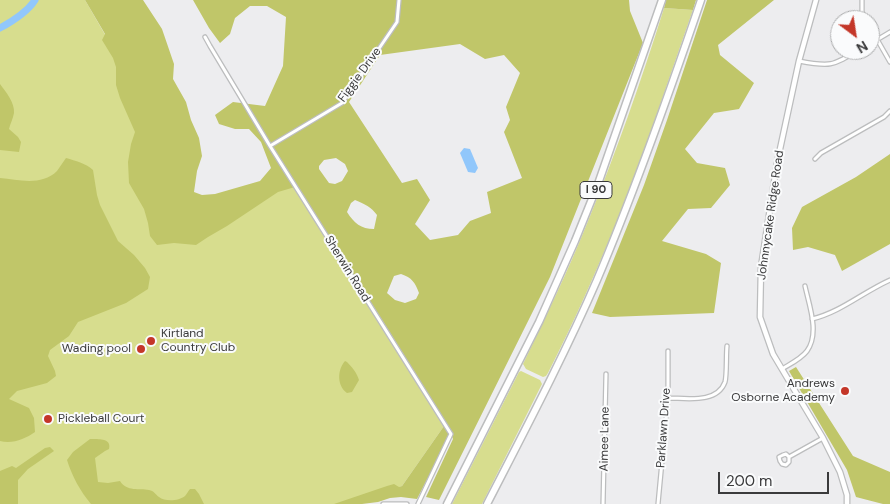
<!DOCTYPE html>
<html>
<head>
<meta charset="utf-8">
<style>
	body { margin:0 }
	#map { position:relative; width:890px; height:504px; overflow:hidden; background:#ededef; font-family:"DM Sans",sans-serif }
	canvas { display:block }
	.north { position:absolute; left:830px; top:10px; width:50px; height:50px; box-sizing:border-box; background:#fafbfc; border:1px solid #adaeaf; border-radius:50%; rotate:149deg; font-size:14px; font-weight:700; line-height:20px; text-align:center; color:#3a3a3b }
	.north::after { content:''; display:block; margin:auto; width:18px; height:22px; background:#c43729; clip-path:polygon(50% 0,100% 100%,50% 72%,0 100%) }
	.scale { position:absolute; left:718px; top:472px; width:111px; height:22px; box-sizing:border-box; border:2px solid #3a3a3b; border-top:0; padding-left:6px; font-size:15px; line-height:18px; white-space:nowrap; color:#3a3a3b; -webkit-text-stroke:4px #fafbfc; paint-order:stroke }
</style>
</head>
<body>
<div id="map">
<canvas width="890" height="504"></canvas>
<div class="north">N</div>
<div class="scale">200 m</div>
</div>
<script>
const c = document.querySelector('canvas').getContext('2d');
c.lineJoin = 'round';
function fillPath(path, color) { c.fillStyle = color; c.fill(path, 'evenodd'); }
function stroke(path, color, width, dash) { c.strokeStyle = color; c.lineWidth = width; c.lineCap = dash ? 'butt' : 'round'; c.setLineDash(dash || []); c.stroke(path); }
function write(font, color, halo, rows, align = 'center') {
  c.font = font + ' "DM Sans",sans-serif'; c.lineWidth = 4; c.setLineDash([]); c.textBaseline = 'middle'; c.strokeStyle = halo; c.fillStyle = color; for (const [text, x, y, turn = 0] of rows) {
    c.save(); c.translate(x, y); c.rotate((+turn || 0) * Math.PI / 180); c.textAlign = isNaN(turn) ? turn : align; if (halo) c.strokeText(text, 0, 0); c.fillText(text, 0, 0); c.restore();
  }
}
fillPath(new Path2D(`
	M0 0H85L118 57 202 212 289 177 444 426 402 486 385 493 341 504H0Z
	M664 8 693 10C670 75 649 140 624 204 601 261 576 318 548 373L546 376 543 377 526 369 523 364C545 318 567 273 586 226 615 155 641 82 664 8Z
	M521 371 540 380 542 384 482 504H452L519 372Z`), '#d7dd8e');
fillPath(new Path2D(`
	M85 0H143L162 29 174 64 173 79 186 102 191 120 199 138 202 156 197 171 194 192 202 195 215 194 260 181 271 168 261 142 249 129H235L219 124 215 115 233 102 265 106 283 66 286 17 267 6H250L235 18 230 34 220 43 209 28 193 0H629L630 11 643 43 550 277 439 500 426 497 453 439 447 424 377 312 295 187 278 192 227 226 208 237 196 245 174 243 157 245 150 236 148 223 144 209 129 183 128 162 131 144 135 132 120 98 116 85V67L113 58 102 40 105 34ZM460 44 485 59 504 55 520 73 506 107 510 120 504 132 522 178 487 192 491 213 470 221 458 235 430 240 415 224 430 200 417 179 402 183 349 102 380 55ZM336 158 345 164 348 171 342 181 335 184 329 183 319 169V166L324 160ZM355 200C365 204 371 207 377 215L374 229C361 229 354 223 347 212L351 203ZM401 274C412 278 415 282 419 293L416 299 405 303 395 300 387 293 394 276Z
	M666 0H696L693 10 664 8Z
	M707 0H774L718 45 720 55 754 83 739 109 714 113 685 149 697 163 725 168 730 185 711 208 688 209 662 241 706 254 721 263 714 313 610 317 592 313 644 185 667 120Z
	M0 84C6 92 15 103 14 113 13 119 10 124 9 129L18 137 21 142 19 152 0 150Z
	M890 154V244L842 271 835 255 808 247 793 250 792 228 802 207 856 177Z
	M66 158C76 161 85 163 93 170L97 195 100 205 118 241 134 255 145 268 150 277 148 289 126 303 78 322 69 336 50 350 48 356 55 371 56 376 47 383 17 391 9 399 29 408 34 418 35 432C25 439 13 444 0 441V178C19 180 42 186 57 171 60 167 63 162 66 158Z
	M345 361 347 362C352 367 357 373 359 380L352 392 347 393C337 386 337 370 345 361Z
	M796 367 853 456 890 472V504H883L856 497 847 470 789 371Z
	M444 426 450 435 417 499 401 497 390 498 378 502 362 504H334L387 486 394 484 399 487 402 486Z
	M90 439C98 439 112 438 109 449L105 451 95 458 98 482 108 483 120 481C127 492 139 488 149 490 154 491 155 494 159 497 165 502 179 501 185 496 187 494 188 491 190 489H195L199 494 204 504H91C80 491 72 476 67 460L73 452Z
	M50 447 54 451 28 469 18 480V504H0V471L12 466 16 468 45 448Z`), '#c0c669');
fillPath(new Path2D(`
	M464 148 470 149 478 168 475 173 468 172 460 153Z`), '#91c7fb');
stroke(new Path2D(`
	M0 28C11 22 28 11 35 0`), '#91c7fb', 7);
const street = new Path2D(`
	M862 0V12L866 20
	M870 27 890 62
	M205 37 210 46 270 146 451 434 418 504
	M870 44 890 32
	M799 61C830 67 832 66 859 50
	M270 146 342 103 397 22 399 0
	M815 159 821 153 884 117 890 111
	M812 319C841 312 863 292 890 280
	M782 369C790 364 801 359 807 351 820 333 809 305 805 286
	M668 398C686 398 717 404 725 382 727 375 726 354 727 346
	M789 457 786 454 783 455 779 457 780 461 782 464 786 465 789 462V457L823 438
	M383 504H407
	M603 504 606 374
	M658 504 668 398V351`);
const secondary = new Path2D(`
	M816 0 799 61 777 163 761 267 760 317 773 354 823 438 840 472 847 495V504`);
const highway = new Path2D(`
	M447 504 539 322 575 241 598 184 662 0
	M487 504C525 430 564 356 597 280 636 188 669 94 701 0`);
stroke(street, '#bcbdbe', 5.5);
stroke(secondary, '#bcbdbe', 7);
stroke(highway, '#bcbdbe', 9);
stroke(street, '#fff', 3);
stroke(secondary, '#fff', 4.5);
stroke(highway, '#fff', 6);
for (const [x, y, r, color] of [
	[151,341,5,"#c43729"],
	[141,349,5,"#c43729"],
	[845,391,5,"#c43729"],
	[48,419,5,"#c43729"]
]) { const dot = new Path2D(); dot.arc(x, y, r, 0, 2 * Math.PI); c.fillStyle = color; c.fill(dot); stroke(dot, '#fafbfc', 2); }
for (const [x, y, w] of [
	[596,190,32]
]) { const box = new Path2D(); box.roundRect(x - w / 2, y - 8.5, w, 17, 4); c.fillStyle = '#fafbfc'; c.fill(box); stroke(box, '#3a3a3b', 1); }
write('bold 11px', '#3a3a3b', null, [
	["I 90",596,190]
]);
write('12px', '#3a3a3b', '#fafbfc', [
	["Figgie Drive",360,75,-54],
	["Johnnycake Ridge Road",771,215,-82],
	["Sherwin Road",347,269,58],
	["Parklawn Drive",664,428,-86],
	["Aimee Lane",605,439,-89]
]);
write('12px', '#3a3a3b', '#fafbfc', [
	["Kirtland",161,334],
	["Country Club",161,348],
	["Wading pool",131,349,"right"],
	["Andrews",835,384,"right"],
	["Osborne Academy",835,398,"right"],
	["Pickleball Court",58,419]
], 'left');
</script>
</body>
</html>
